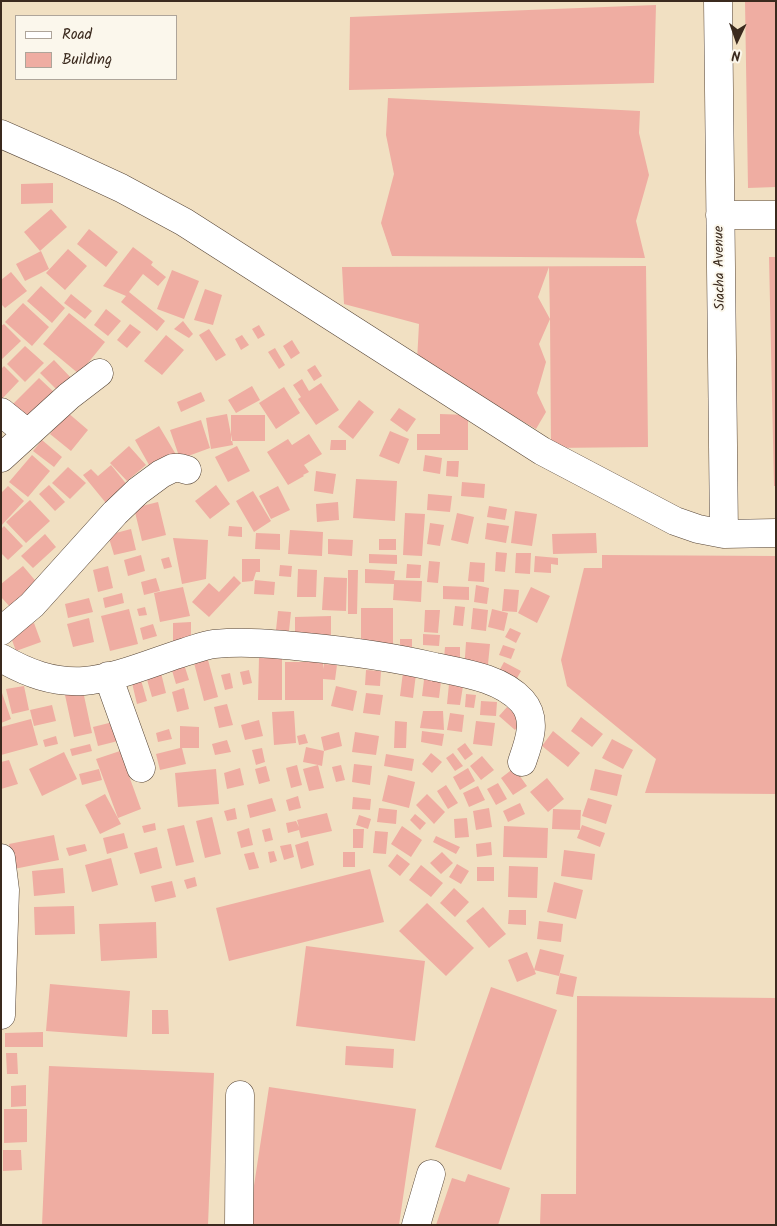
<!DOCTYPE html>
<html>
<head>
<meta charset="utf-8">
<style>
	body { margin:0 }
	#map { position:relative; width:777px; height:1226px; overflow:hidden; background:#f1e0c2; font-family:Kalam,sans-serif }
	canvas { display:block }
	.frame { position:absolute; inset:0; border:2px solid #3b2a1e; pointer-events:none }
	.legend { position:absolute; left:15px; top:15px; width:162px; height:65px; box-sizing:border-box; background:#fbf7ec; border:1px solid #aea59a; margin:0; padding:6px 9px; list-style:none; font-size:15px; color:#3b2a1e }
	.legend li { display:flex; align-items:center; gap:10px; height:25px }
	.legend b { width:25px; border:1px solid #aea59a }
	.north { position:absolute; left:712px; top:15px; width:50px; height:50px; -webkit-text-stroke:4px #fbf7ec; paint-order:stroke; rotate:183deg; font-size:14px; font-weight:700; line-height:20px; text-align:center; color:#3b2a1e }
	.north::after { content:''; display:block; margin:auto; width:18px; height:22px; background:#3b2a1e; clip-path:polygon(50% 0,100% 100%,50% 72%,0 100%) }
</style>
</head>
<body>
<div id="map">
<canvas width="777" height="1226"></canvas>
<div class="frame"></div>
<ul class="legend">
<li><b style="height:6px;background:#fff"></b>Road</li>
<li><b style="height:14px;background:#efada2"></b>Building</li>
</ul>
<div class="north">N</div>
</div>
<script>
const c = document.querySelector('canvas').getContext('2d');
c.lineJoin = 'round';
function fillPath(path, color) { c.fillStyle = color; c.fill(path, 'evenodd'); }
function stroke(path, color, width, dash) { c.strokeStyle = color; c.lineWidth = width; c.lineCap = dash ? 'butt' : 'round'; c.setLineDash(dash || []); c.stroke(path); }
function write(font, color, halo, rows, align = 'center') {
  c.font = font + ' Kalam,sans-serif'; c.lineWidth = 4; c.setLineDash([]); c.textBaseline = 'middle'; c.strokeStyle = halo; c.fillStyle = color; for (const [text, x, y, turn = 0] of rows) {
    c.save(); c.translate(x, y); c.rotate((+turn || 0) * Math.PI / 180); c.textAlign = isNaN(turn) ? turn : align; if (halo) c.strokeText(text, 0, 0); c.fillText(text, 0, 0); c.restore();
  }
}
fillPath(new Path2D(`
	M745 1H776V187L748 188Z
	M656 5 654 83 349 90 350 17Z
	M388 98 640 111 639 133 649 175 636 221 645 258 392 256 381 223 394 174 386 135Z
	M53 183V203L21 204V184Z
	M51 209 67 227 40 251 24 232Z
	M89 229 118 252 106 267 77 244Z
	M133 247 153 262 151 265 166 277 158 286 143 274 129 292 165 321 157 331 121 302 126 296 103 286Z
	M68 249 87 266 65 290 46 273Z
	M41 251 49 269 25 281 16 264Z
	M769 257H776V486H774Z
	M646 266 648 447 551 448 550 319 539 344 546 362 537 393 546 412 536 429 417 361 419 324 344 304 342 267ZM549 267 550 319 538 297Z
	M172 270 199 281 184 319 157 309Z
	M11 272 27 291 5 308 1 304V280Z
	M41 286 65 308 52 323 27 301Z
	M205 289 222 295 213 325 194 320Z
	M71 294 92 311 85 319 64 303Z
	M23 303 49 327 32 346 5 322Z
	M106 309 121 321 108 336 94 325Z
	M69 313 105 342 79 374 43 344Z
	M183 321 193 334 189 338 174 329Z
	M4 324 21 341 1 360V326Z
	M130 324 141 332 127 348 117 340Z
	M259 325 265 335 258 339 252 329Z
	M209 329 226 355 216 361 199 335Z
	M166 335 184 350 162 375 144 361Z
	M242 335 249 345 241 350 235 339Z
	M292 340 300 353 291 359 283 346Z
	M25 346 44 363 25 382 7 364Z
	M275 348 285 365 279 369 268 352Z
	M54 360 73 380 60 393 40 373Z
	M315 365 322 376 314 381 307 370Z
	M4 366 19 381 1 400V369Z
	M39 378 56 394 28 421 12 405Z
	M302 379 309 391 321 383 339 410 316 425 298 399 301 397 293 385Z
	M252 386 260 400 236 413 228 400Z
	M284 387 300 413 276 429 259 403Z
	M201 392 205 401 181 412 177 402Z
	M359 400 374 412 353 439 338 427Z
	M399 408 416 419 407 432 390 420Z
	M67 412 88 430 71 451 50 434Z
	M227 414 233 445 211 449 206 418Z
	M440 414 468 415V450H417V434H440Z
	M231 415H265V441H231Z
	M201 420 210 448 180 459 170 430Z
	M159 426 178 458 153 472 135 440Z
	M390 431 409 439 399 464 379 456Z
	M309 434 322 454 304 465 309 472 303 475 304 476 288 485 267 452 288 439 292 445Z
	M42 440 62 457 54 467 33 451Z
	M331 440H346V450H330Z
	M129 446 146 465 127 481 110 463Z
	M237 446 250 471 228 482 215 457Z
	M32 455 50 471 28 497 9 482Z
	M425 455 442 458 440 474 423 471Z
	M447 461H459L458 477 446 476Z
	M111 465 132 491 110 508 83 475 91 469 98 476Z
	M68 467 86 483 70 499 52 483Z
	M316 471 336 474 333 494 314 491Z
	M356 479 397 481 395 521 353 518Z
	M462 482 485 484 484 498 461 496Z
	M49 485 65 502 55 511 39 494Z
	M216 485 230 504 210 519 195 501Z
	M8 486 24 501 1 526V493Z
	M278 486 290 510 271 519 259 496Z
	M253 491 271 521 254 532 236 501Z
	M428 494 452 496 450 512 427 510Z
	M30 500 50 521 26 543 6 522Z
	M158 502 166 535 142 541 134 508Z
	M338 502 339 520 317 522 316 504Z
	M489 506 507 509 505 520 487 517Z
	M515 511 537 514 532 546 511 543Z
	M405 513 425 514 422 556 403 555Z
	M457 513 474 517 468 544 451 540Z
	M430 523 444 525 440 546 427 544Z
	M487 523 509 526 506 543 485 539Z
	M4 526 23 546 8 560 1 553V529Z
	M229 526 242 527V537L228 536Z
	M131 529 136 550 114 555 108 535Z
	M290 530 323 532 322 556 288 554Z
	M256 533 280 534V550L255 549Z
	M596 533 597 553 553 554 552 534Z
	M45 534 56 547 33 568 21 556Z
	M173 538 208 540 206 579 182 584Z
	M328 539 353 540 352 556 328 554Z
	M379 539H396V550H379Z
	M496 552 507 553 505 572 495 571Z
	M516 553H531L530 574 515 573Z
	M369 554 397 555V564L369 563Z
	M141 555 145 571 128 576 124 560Z
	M602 555 776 556V794L645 793 656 759 567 686 561 660 584 568H602Z
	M535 556 558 558V565L551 564V573L534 572Z
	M169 557 172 567 164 569 161 559Z
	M242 559H260V572H256L253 581 242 582Z
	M429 561 440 562 438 583 427 582Z
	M470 562 485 563 484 582 468 581Z
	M407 564 421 565 420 578H406Z
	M280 565 292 566 291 577 279 576Z
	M23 566 39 585 11 608 1 597V584Z
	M108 566 113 588 98 592 93 570Z
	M298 569 317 570 316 597H297Z
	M365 569 395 571 394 580 422 581 421 602 393 600 394 584 365 583Z
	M348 570H358L357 614H348Z
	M234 576 241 583 209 617 192 602 209 583 219 592Z
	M324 577 347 578 346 611 322 610Z
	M156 578 160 591 144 595 141 582Z
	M255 580 275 582 274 595 254 594Z
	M476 585 489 588 487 604 474 602Z
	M443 586 469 587V600L443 599Z
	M183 587 190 616 160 622 154 593Z
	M531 587 550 596 537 623 518 613Z
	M504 589 519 590 517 612 502 611Z
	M122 593 124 603 105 608 103 598Z
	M89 598 93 612 68 618 65 604Z
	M455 606 465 607 463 626 453 625Z
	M145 607 147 615 139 616 137 609Z
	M361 608H393V644H361Z
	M473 608 488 610 486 631 471 629Z
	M129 609 138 644 110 651 101 616Z
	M492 609 508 613 504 631 488 627Z
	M425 610H440L438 633 424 632Z
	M278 611 291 612 289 631 276 630Z
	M331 616V648H295V617Z
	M89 618 94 642 73 647 67 624Z
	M191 622V648L173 649V623Z
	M34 623 41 642 16 651 9 632Z
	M153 624 157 636 143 640 140 628Z
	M510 628 521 633 516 643 505 637Z
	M423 634 440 635 439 646 423 645Z
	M400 639H412V650L400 649Z
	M466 642 490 644 487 674 464 672Z
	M503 645 515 649 511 659 499 655Z
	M445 647H460V659L444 658Z
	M259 658H282V700H258Z
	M208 660 218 697 204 701 194 663Z
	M285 662H323V669L324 664 337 665 335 680 323 679V700H285Z
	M504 662 521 671 516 680 499 671Z
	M184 664 189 680 176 684 171 667Z
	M249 670 252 683 243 685 240 672Z
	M366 670 381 671 380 686 365 685Z
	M403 672 416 674 413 698 400 696Z
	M425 672 442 673 439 698 422 696Z
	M161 673 166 693 152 697 146 676Z
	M230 673 233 688 225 690 221 675Z
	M141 680 147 701 137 704 132 683Z
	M449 684 463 686 460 705 447 704Z
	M24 686 29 710 12 714 6 689Z
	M336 686 357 691 353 711 331 706Z
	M184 688 189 709 177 712 172 692Z
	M1 690 11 719 1 723Z
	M83 691 92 733 74 737 65 695Z
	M366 693 383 695 380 715 363 713Z
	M466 694 476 695 474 708 465 707Z
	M481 701 497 702 496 716 480 715Z
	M227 704 233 725 219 728 214 707Z
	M52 705 56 721 34 726 30 710Z
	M507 707 523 721 515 730 499 716Z
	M294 711 296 743 274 745 272 712Z
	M423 711H443L444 730 420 728Z
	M450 713 464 715 462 732 447 730Z
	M581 717 603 734 592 747 571 731Z
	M31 719 38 745 1 755V727Z
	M259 720 263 736 245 740 241 725Z
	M117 721 122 740 98 746 93 727Z
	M395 721 407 722 406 748H394Z
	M476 721 495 723 492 746 473 744Z
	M180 726 199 727V748H182L186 764 160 770 156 754 180 748Z
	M169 729 172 739 158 742 156 733Z
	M422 731 444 734 442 746 421 742Z
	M553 731 580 753 568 767 542 746Z
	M339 732 342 746 324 751 321 737Z
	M355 732 379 736 376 755 352 752Z
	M305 734 308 743 299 745 297 736Z
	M56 736 58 744 45 747 43 740Z
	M612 739 633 750 623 769 602 758Z
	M227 740 231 752 215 755 212 744Z
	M465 743 473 754 465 760 457 749Z
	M90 744 92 751 72 756 70 749Z
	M306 747 324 751 322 766 318 765 324 788 309 791 303 769 318 765 303 762Z
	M262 748 265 762 256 765 252 750Z
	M120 751 141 809 118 818 96 759Z
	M64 752 77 779 42 796 29 769Z
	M431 753 442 762 432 773 422 764Z
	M453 753 463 766 455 771 446 758Z
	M386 754 414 759 412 771 384 766Z
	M482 756 494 770 481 780 470 766Z
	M9 760 18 784 1 789V762Z
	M354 764 372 766 370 785 352 782Z
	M297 765 302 785 291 788 286 768Z
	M341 765 345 780 336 782 332 767Z
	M266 766 270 781 259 784 255 769Z
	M240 768 244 785 227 789 224 773Z
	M468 768 475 781 460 790 453 777Z
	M514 768 527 786 513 795 501 778Z
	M99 769 102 780 82 785 79 774Z
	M216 769 219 804 178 807 175 773Z
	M595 769 622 775 617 796 590 790Z
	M388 775 415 782 409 808 382 801Z
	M547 778 564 799 548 812 530 792Z
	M498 783 507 799 496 805 487 789Z
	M446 785 458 803 448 809 437 791Z
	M478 786 485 800 469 807 463 793Z
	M105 794 121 824 100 834 85 805Z
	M427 794 445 812 434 824 416 805Z
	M298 796 301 808 289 811 286 800Z
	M353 797 371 799 370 810 352 809Z
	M272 798 276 811 250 818 247 805Z
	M588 798 612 805 606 824 582 816Z
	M520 803 525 814 508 822 503 811Z
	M235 808 237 819 227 821 224 811Z
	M379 808 397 810 396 824 377 822Z
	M489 808 492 827 476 830 473 811Z
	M553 809 581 810 580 830 552 829Z
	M327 813 332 831 301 838 299 830 288 833 286 823 296 821 299 827 297 820Z
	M415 814 426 823 420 830 410 820Z
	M359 815 371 819 368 829 356 825Z
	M212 817 221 854 205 858 196 821Z
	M467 818 469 837 455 838 454 819Z
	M155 823 156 830 144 833 142 826Z
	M184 825 194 862 176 866 167 829Z
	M582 825 605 833 600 847 577 838Z
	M402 826 422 840 411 857 391 844Z
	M504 826 548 828 547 858 503 857Z
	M249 828 253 845 241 848 237 832Z
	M270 828 273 840 265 842 262 830Z
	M353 829H364L363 848H353Z
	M375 831 388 832 386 854 373 853Z
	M124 833 128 848 107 854 103 838Z
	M54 835 59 860 14 869 9 844Z
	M436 836 460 847 456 854 433 842Z
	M308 841 314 865 301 869 295 845Z
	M491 842 492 855 477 857 476 844Z
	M85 844 87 851 69 856 66 848Z
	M291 844 294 857 284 860 280 846Z
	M157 847 162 868 140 874 134 853Z
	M564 850 595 854 592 880 561 876Z
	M274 851 277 861 270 863 268 852Z
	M254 852 259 868 249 870 244 854Z
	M343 852H355V867H343Z
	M442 852 453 863 441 874 430 863Z
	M397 854 410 864 400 876 388 866Z
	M111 858 118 885 92 892 85 865Z
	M457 864 469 871 461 884 449 877Z
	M421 865 443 883 431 897 409 880Z
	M509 866 538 867 537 898 508 897Z
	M477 867H494V881H477Z
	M63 868 65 893 34 896 32 871Z
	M370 869 384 922 229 961 216 908Z
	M195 877 197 886 187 889 184 880Z
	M172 881 176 897 155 902 151 886Z
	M554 882 583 890 576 919 547 912Z
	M454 888 469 902 455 917 440 903Z
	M427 903 474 948 446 976 399 931Z
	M74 906 75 934 35 935 34 907Z
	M483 907 506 934 489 948 466 921Z
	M509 910H526V925L508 924Z
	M539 921 563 924 561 942 537 939Z
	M156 922 157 958 101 961 99 924Z
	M306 946 425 961 415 1041 296 1026Z
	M540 949 564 955 559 976 534 970Z
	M527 952 536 974 517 982 508 960Z
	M560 973 577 977 573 997 556 994Z
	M50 984 130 991 127 1037 46 1031Z
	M491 987 557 1010 501 1170 435 1147Z
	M577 996 776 998V1225H540L541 1194H576Z
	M152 1010H168L169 1034H152Z
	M43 1032V1047H5V1033Z
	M346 1046 394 1049 393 1068 345 1065Z
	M6 1053H17L18 1074H7Z
	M49 1066 214 1073 208 1225H42Z
	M26 1085V1106L11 1107V1086Z
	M269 1087 416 1109 399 1225H248Z
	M4 1109H27V1142L4 1143Z
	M3 1150H21L22 1170 3 1171Z
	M468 1174 510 1188 498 1225H436L452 1178 465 1182Z`), '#efada2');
const minor = new Path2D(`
	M718 1 724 534
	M1 134 67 163 121 188 184 222 542 451 675 521 698 529 724 534 776 533
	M720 215H776
	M1 412 27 433
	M1 458 69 396 99 373
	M1 631 32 605 115 513 138 491 161 474 173 468H180L187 470
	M1 658C27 673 53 683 84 681 114 679 156 661 185 652 195 649 205 645 214 644 245 641 275 644 305 647 349 651 392 657 435 667 464 673 501 678 522 701 538 719 529 742 522 762
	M108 676 141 768
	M1 858 5 890 1 1015
	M239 1225 240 1095
	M416 1225 431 1174`);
stroke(minor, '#564537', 29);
stroke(minor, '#fff', 28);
write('14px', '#3b2a1e', '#fbf7ec', [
	["Siacha Avenue",721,268,-91]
]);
</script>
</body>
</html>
